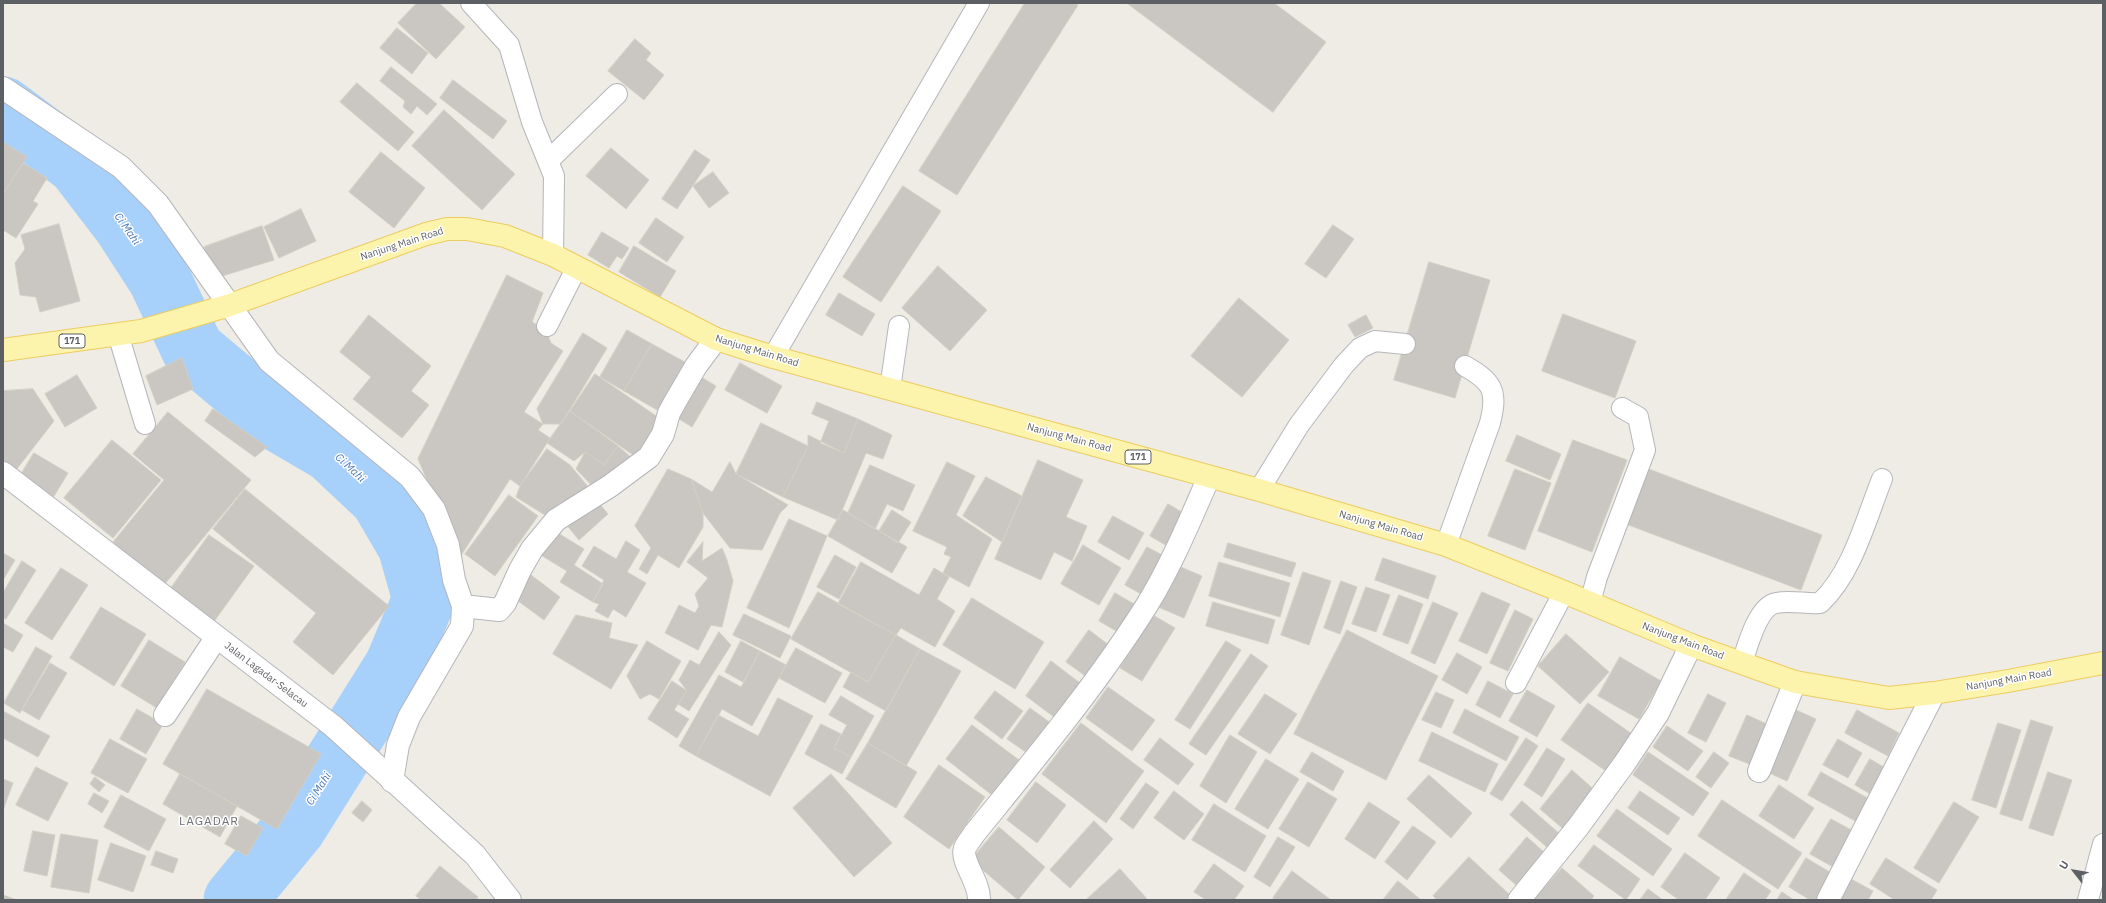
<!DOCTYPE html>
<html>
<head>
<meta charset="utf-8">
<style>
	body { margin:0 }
	#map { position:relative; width:2106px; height:903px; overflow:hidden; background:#eeece4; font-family:"IBM Plex Sans",sans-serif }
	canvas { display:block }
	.frame { position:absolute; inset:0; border:4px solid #5c5f64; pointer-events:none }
	.north { position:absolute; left:2054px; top:851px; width:40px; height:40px; -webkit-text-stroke:3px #fff; paint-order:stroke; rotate:301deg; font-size:11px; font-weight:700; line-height:16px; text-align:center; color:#5c5f64 }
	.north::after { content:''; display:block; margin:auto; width:14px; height:18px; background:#5c5f64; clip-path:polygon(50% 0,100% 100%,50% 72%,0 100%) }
</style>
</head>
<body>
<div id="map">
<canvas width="2106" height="903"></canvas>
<div class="frame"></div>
<div class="north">U</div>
</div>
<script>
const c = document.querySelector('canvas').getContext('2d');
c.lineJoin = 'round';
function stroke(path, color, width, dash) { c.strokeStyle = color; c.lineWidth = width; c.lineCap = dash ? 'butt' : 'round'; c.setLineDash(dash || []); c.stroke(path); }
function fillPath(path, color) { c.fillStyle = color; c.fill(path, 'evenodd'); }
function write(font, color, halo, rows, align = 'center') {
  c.font = font + ' "IBM Plex Sans",sans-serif'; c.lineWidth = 3; c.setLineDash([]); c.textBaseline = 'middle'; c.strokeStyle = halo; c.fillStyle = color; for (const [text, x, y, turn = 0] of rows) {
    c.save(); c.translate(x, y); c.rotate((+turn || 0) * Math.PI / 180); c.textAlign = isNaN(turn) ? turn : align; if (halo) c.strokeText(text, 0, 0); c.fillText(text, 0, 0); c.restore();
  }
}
stroke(new Path2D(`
	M3 108 78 164 124 224 159 278 193 350 273 417 331 451 381 498 409 546 424 599 396 666 295 827 235 900`), '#a7d1fb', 63);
const building = new Path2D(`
	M417 3H439L465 27 436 59 398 23Z
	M1025 3H1074L1078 5 957 195 919 171Z
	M1127 3H1274L1326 42 1273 112Z
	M397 28 428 53 412 74 380 48Z
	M635 39 651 53 646 60 664 75 644 100 608 71Z
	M391 67 437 104 427 115 417 106 411 114 403 107 405 101 380 81Z
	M453 80 507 121 493 139 440 98Z
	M357 83 414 132 398 151 340 102Z
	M444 110 515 174 482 210 412 146Z
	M3 142 27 157 3 194Z
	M611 148 649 180 626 209 586 176Z
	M695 150 710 160 677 209 662 199Z
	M381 152 425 188 394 228 349 192Z
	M23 163 47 178 33 201 38 204 16 238 3 230V194Z
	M713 172 729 193 709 208 693 186Z
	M903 186 941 211 881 302 843 277Z
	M301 209 316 241 279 258 264 227Z
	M656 218 684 237 667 262 639 243Z
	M59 224 80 301 40 312 36 297 20 295 15 263 25 249 21 235Z
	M1333 225 1354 239 1326 278 1305 264Z
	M262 226 274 260 219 277 204 247Z
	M602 232 629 248 622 259 617 256 609 268 588 255Z
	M634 246 676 271 660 297 619 272Z
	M1429 262 1490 280 1455 398 1394 380Z
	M938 266 987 310 950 351 902 308Z
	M507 275 543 293 532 322 550 332 548 336 551 343 563 351 524 412 543 424 538 430 550 438 520 486 510 479 460 557 418 459Z
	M839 293 875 314 862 336 826 315Z
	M1239 298 1289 340 1242 397 1191 356Z
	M1563 314 1636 341 1615 398 1542 371Z
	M369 315 431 366 411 391 429 405 402 438 353 399 371 377 340 352Z
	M1366 315 1373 328 1355 337 1348 325Z
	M627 330 652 344 624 391 600 377Z
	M583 333 607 348 561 424H543L537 409Z
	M652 344 692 366 666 415 624 391Z
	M182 358 193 389 157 405 146 376Z
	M740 363 782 386 767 413 725 390Z
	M595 374 662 420 636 457 570 411Z
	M696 374 716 386 692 427 671 414Z
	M77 375 97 408 65 427 45 394Z
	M33 389 54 421 16 470 3 460V391Z
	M817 402 858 419 844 453 820 443 829 421 812 414Z
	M213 409 267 447 255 457 205 421Z
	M570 411 618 446 604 465 585 452 574 461 547 443Z
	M168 412 251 480 164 585 113 542 164 480 133 454Z
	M858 419 892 435 883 459 866 453 838 520 783 497 808 446V435L844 453Z
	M761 423 808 446 783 497 736 474Z
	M1517 435 1561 454 1550 480 1506 461Z
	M112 440 161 480 113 538 64 498Z
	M1573 440 1627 460 1592 552 1538 531Z
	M618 446 633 459 599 493 576 469 585 452 604 465Z
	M547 449 570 465 590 489 553 520 516 497 520 486Z
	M34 453 68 473 51 501 17 481Z
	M1038 460 1083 480 1066 517 1087 526 1072 561 1054 552 1041 580 995 559Z
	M730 462 736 474 788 505 780 513 762 550 730 548 703 513 691 479 712 492Z
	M947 462 975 476 956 515 992 539 969 587 943 573 951 557 944 554 947 547 913 531Z
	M870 465 915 485 903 511 887 504 875 529 848 513Z
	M1646 468 1822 535 1801 590 1626 524Z
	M668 469 691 479 703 513V527L679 568 658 555 647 574 639 569 651 548 635 526Z
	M1515 469 1551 483 1525 550 1488 536Z
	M986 477 1022 496 1002 542 963 516Z
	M245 489 389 606 333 675 293 642 316 613 213 529Z
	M509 495 538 516 495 576 465 554Z
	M594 497 608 514 579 540 565 523Z
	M1168 504 1187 515 1169 547 1150 536Z
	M843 510 907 547 892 573 828 536Z
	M892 510 911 522 898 543 879 531Z
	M1113 516 1144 533 1129 560 1098 542Z
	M789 519 827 536 789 628 747 608Z
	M553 530 584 549 574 565 603 584 593 602 560 582 567 571 539 554Z
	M209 535 254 566 210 627 166 595Z
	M626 541 640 550 627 572 646 583 626 617 613 609 608 618 595 611 599 604 593 602 604 580 582 566 594 546 616 559Z
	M703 542 702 561 722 548 727 560 733 581 722 627 711 625 698 650 665 633 679 605 695 613 699 606 695 594 708 578 687 562Z
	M1228 543 1296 563 1291 577 1224 557Z
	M1083 545 1121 568 1099 605 1061 584Z
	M1147 547 1166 557 1143 595 1125 585Z
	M3 553 15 560 3 580Z
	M835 555 856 567 839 599 817 587Z
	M1383 558 1436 576 1428 599 1375 580Z
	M22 561 36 570 6 619 3 618V593Z
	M861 562 919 595 934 568 949 577 937 599 955 611 935 647 901 628 896 635 838 604Z
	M1219 562 1290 583 1280 617 1209 596Z
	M1176 565 1202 576 1184 618 1158 607Z
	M61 568 88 585 52 640 25 623Z
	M527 572 560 597 544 620 510 595Z
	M1303 572 1331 581 1309 645 1281 635Z
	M1341 581 1357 587 1340 634 1324 628Z
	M1366 587 1390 595 1376 632 1352 624Z
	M818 592 896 635 868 682 791 639Z
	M1482 592 1510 604 1487 654 1459 641Z
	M1115 593 1134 604 1118 632 1099 621Z
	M1399 595 1423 604 1408 644 1383 635Z
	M972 598 1044 642 1015 689 943 645Z
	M1213 602 1275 620 1268 644 1206 626Z
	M1433 602 1458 613 1435 664 1411 653Z
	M101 607 146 634 114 686 70 658Z
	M1515 610 1533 619 1508 671 1490 663Z
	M744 614 791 636 780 658 733 635Z
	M576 615 612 623 609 638 638 645 611 689 553 654Z
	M1153 615 1175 628 1142 681 1120 668Z
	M3 623 23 635 13 652 3 647Z
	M1089 630 1110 646 1087 677 1066 662Z
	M1347 630 1438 676 1386 780 1294 734Z
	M719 632 731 645 689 711 678 704 687 691 679 680 690 660 699 665Z
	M1566 634 1609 672 1580 704 1538 666Z
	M896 635 920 649 886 711 843 687 851 672 868 682Z
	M149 640 185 662 157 708 121 686Z
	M647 641 681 661 659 699 650 694 640 699 627 676Z
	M741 641 760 651 743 682 725 672Z
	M1226 641 1241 650 1190 729 1175 720Z
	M36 647 52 656 20 713 4 703Z
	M796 648 842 673 825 703 779 678Z
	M920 649 961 671 906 766 868 743Z
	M760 651 786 665 752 726 722 709 696 756 679 746 719 675 741 687Z
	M1457 653 1482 667 1467 694 1442 680Z
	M1251 654 1268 666 1206 755 1189 744Z
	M1620 657 1661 681 1639 719 1598 696Z
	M1051 661 1084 686 1058 720 1026 696Z
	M50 663 67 673 39 720 22 710Z
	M672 681 687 691 674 710 689 719 677 738 648 719Z
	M1488 681 1513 694 1500 718 1476 705Z
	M1108 687 1155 720 1132 751 1086 718Z
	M207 689 321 754 277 829 163 764Z
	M1527 690 1555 706 1537 737 1509 721Z
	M995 691 1023 711 1002 739 974 718Z
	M1436 692 1454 700 1441 728 1422 720Z
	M1265 694 1297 714 1270 754 1238 734Z
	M1708 694 1726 703 1706 742 1688 733Z
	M841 696 874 716 851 757 834 748 847 725 829 715Z
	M778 698 813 716 770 796 696 756 718 715 758 736Z
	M1588 703 1632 734 1606 771 1561 740Z
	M1030 708 1052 724 1030 755 1007 739Z
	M137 709 163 724 146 754 120 739Z
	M1465 709 1519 737 1506 761 1453 733Z
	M1796 710 1816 719 1787 781 1767 772Z
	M1857 710 1899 733 1888 756 1845 733Z
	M3 711 50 736 38 757 3 738Z
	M1747 715 1769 725 1752 765 1729 756Z
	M2031 720 2053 727 2022 821 2000 814Z
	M1081 723 1144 771 1106 823 1042 774Z
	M1998 723 2021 730 1996 808 1972 800Z
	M821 724 841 734 834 748 851 757 842 774 805 754Z
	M972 725 1019 760 992 795 946 759Z
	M1667 726 1703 751 1688 771 1653 747Z
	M1432 732 1498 764 1485 792 1419 761Z
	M1230 735 1257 752 1226 803 1200 786Z
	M1160 738 1194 764 1178 785 1144 760Z
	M1526 738 1538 746 1502 801 1490 794Z
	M110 739 147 759 128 793 91 773Z
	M1838 739 1862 753 1848 778 1823 765Z
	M868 743 917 772 896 808 846 779Z
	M1547 748 1565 759 1542 797 1524 785Z
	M1312 752 1344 771 1333 791 1300 772Z
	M1648 752 1709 793 1693 816 1633 775Z
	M1714 752 1729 763 1711 788 1696 777Z
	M1266 759 1299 779 1268 829 1235 809Z
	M1870 759 1887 769 1872 795 1855 785Z
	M939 765 985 797 949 849 904 817Z
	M36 767 68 783 48 821 16 805Z
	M1572 770 1600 795 1568 833 1540 809Z
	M1821 772 1871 800 1859 823 1808 795Z
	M2048 772 2072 780 2053 836 2029 828Z
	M180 774 237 806 220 837 163 804Z
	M831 774 892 843 854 877 793 808Z
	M1429 775 1472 813 1451 838 1407 799Z
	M95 777 105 785 99 792 90 784Z
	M3 779 13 783 3 810Z
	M1036 782 1066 805 1037 843 1007 820Z
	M1308 782 1337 799 1309 847 1279 829Z
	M1146 783 1159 792 1133 829 1120 819Z
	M1779 785 1814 808 1794 839 1759 816Z
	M1174 791 1204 814 1184 840 1154 818Z
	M1640 791 1680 818 1668 835 1628 808Z
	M94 793 109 801 102 813 88 804Z
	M121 795 166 819 149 851 104 827Z
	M1722 800 1802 853 1778 889 1698 836Z
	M362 801 372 810 363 822 352 813Z
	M1522 801 1561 835 1549 849 1510 815Z
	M1369 802 1400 822 1375 859 1345 839Z
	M1954 802 1979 817 1939 883 1914 868Z
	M1214 804 1266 836 1245 872 1192 840Z
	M1617 809 1672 849 1653 876 1597 836Z
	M241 816 263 828 247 856 225 844Z
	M1831 819 1855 832 1835 868 1810 854Z
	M1094 821 1113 839 1070 888 1050 870Z
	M1413 826 1436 842 1407 880 1385 862Z
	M999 827 1045 867 1018 900 971 860Z
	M33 831 55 835 47 876 24 871Z
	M61 834 98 840 89 893 51 887Z
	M1278 837 1295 847 1270 887 1254 877Z
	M1527 837 1545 853 1516 885 1499 870Z
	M111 843 146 856 133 892 98 880Z
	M1594 845 1640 879 1626 900 1578 866Z
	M156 851 178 859 173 873 151 865Z
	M1685 853 1720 878 1705 900H1679L1661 887Z
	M1469 857 1510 895 1505 900H1437L1433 896Z
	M1806 858 1833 874 1817 900H1810L1789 887Z
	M1886 858 1937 890 1931 900H1895L1870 884Z
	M1214 864 1244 886 1234 900H1206L1194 892Z
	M440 866 478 897 476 900H421L416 896Z
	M1562 868 1594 896 1591 900H1533Z
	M1120 869 1148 900H1086Z
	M1292 871 1331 900H1276L1273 898Z
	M1744 873 1771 891 1765 900H1726Z
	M1851 879 1873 891 1868 900H1839Z
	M1398 881 1421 900H1383Z
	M1648 889 1663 900H1640Z
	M1782 892 1794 900H1777Z
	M3 895 17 900H3Z`);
fillPath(building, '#cac6c1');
stroke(building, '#d2cfc3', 1);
const lane = new Path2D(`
	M471 3 509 45 532 122 554 176 553 255
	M548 161 617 94
	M547 326 577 267
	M118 334 145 424
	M773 357 979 3
	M890 389 899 326
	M1259 490 1299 425 1344 365 1360 348 1375 341 1405 344
	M1446 545 1490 423C1498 391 1493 382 1465 366
	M1590 603 1597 577 1645 450 1638 417 1622 408
	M1742 663C1747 647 1758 606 1776 603 1791 600 1805 604 1820 603 1852 574 1866 519 1882 479
	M1516 683 1564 592
	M2088 900 2103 844`);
const street = new Path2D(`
	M3 88 121 167 158 204 269 361 410 477 434 509 448 545 454 580 463 606 462 626 409 717 398 745 392 781
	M463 606 499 610 505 603 520 570 532 549 556 520 610 486 649 457 663 434 669 413 675 402 696 366 716 339
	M165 715 216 638
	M1759 771 1795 682
	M979 900C980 882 960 861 965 848 967 843 971 839 974 834 1034 760 1096 686 1147 605 1172 564 1190 520 1209 477
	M1519 900 1578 827 1624 764 1658 713 1691 645
	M1828 900 1934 693`);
const secondary = new Path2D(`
	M3 473 333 726 475 855 510 900`);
const primary = new Path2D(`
	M3 350 141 331 230 305 426 234 447 229H467L505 236 553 255 716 339 773 357 1259 490 1446 545 1564 592 1691 645 1795 682 1889 698 1934 693 2008 681 2103 663`);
stroke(lane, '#b5b6bb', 22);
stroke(street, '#b5b6bb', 24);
stroke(secondary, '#b3b6bb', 24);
stroke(primary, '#eccd60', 24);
stroke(lane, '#fff', 20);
stroke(street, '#fff', 22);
stroke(secondary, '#fff', 22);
stroke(primary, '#fcf4ac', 22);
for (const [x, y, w] of [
	[72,341,26],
	[1138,457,26]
]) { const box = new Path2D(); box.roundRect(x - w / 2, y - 7, w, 14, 3); c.fillStyle = '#fff'; c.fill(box); stroke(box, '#5c5f64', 1); }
write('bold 9px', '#5c5f64', null, [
	["171",72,341],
	["171",1138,457]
]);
write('10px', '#5c5f64', '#fff', [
	["Nanjung Main Road",402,244,-18],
	["Nanjung Main Road",757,351,17],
	["Nanjung Main Road",1069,438,15],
	["Nanjung Main Road",1381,526,16],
	["Nanjung Main Road",1683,641,21],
	["Jalan Lagadar-Selacau",266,675,37],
	["Nanjung Main Road",2009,680,-10]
]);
write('italic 11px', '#4776b5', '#fff', [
	["Ci Mahi",127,229,55],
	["Ci Mahi",350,468,43],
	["Ci Mahi",319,789,-58]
]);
c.letterSpacing = '1px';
write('12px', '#6d7176', '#fff', [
	["LAGADAR",209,822]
]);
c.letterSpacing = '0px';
</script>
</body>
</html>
